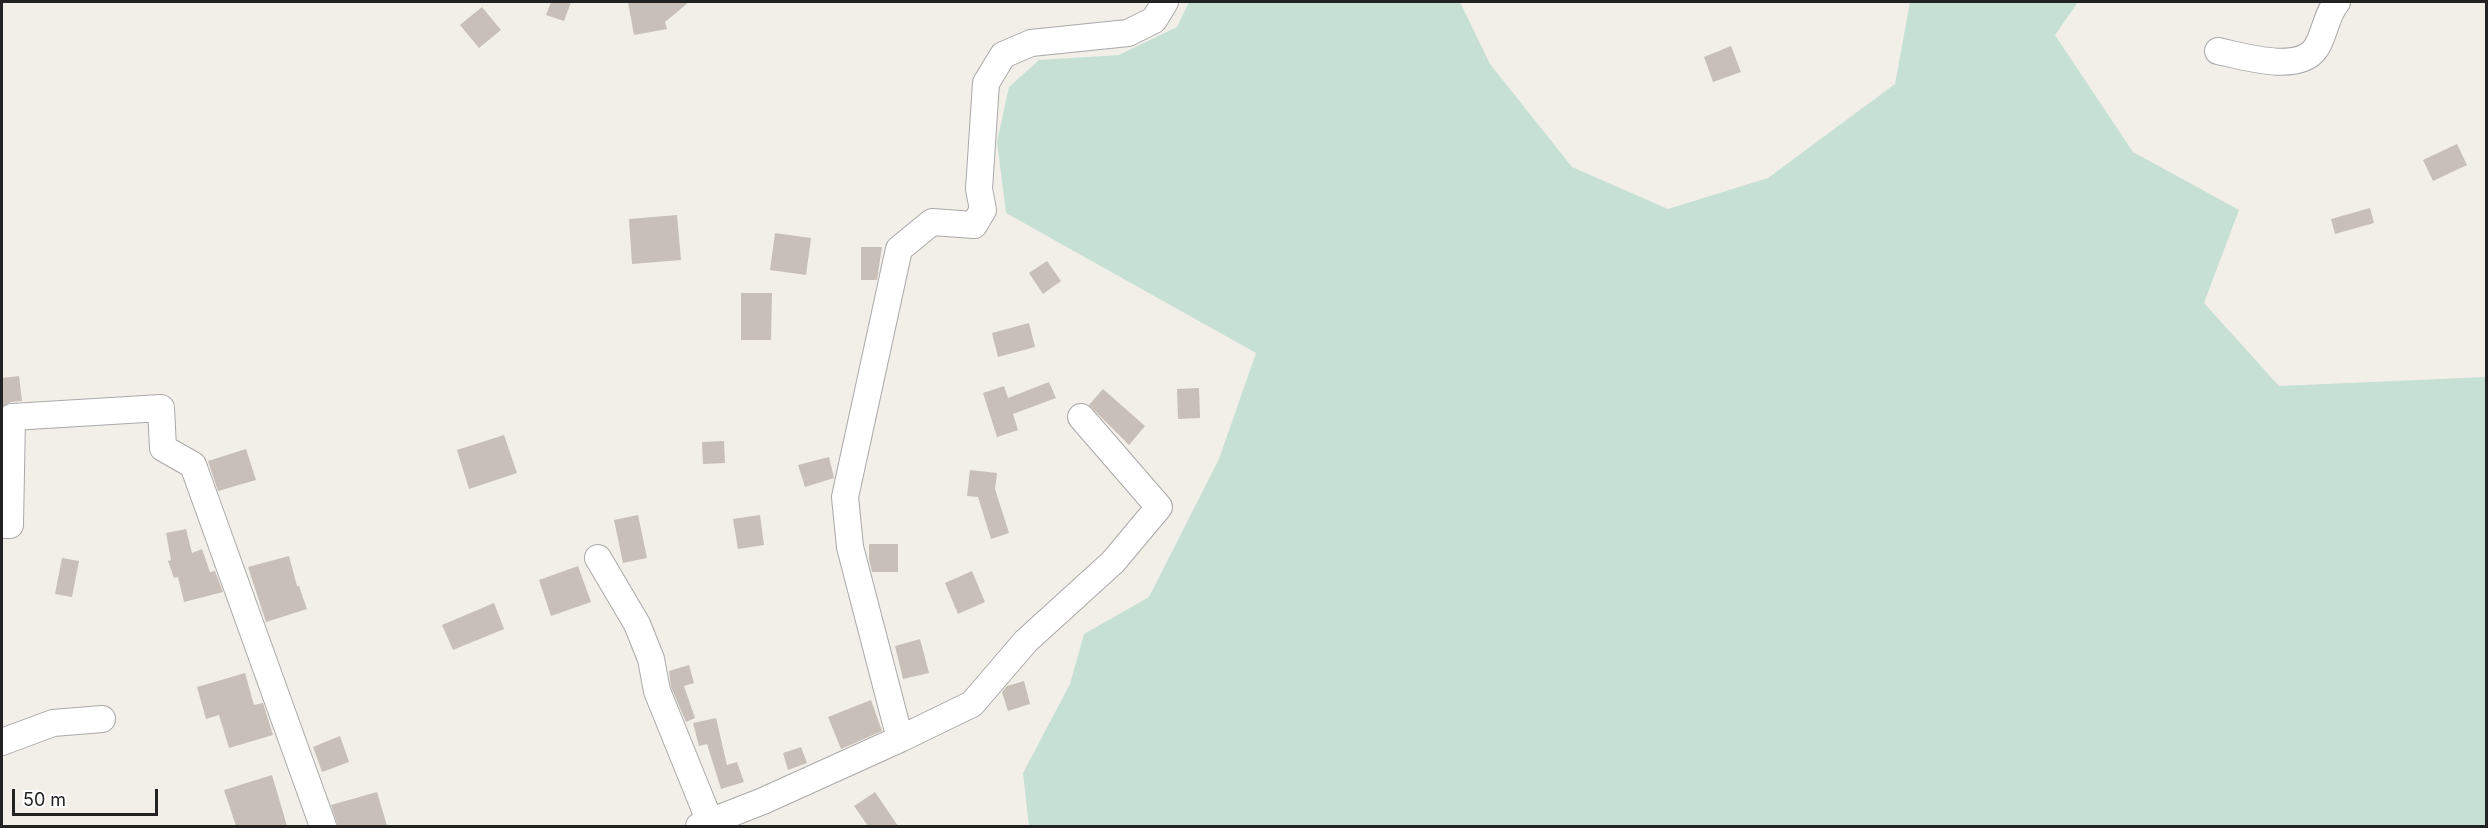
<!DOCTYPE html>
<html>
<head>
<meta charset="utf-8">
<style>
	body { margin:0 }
	#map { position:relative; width:2488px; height:828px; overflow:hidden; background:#f2efe9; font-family:Inter,sans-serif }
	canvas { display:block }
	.frame { position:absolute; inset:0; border:3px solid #222; pointer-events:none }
	.scale { position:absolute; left:12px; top:789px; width:146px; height:27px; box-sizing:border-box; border:3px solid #222; border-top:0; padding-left:8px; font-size:18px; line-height:21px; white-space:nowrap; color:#222; -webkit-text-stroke:4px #fff; paint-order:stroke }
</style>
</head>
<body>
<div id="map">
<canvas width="2488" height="828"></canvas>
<div class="frame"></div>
<div class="scale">50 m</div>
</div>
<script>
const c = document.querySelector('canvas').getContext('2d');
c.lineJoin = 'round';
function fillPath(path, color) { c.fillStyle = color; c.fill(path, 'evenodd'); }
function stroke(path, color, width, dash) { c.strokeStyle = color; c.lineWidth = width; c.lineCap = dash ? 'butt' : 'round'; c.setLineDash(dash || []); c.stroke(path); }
fillPath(new Path2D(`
	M1189 2H1460L1490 64 1572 167 1668 209 1768 178 1895 84 1910 2H2078L2055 35 2133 152 2239 210 2204 303 2279 386 2486 377V826H1029L1023 773 1070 684 1084 634 1149 597 1219 459 1256 353 1006 213 997 142 1009 87 1039 60 1119 55 1177 27Z`), '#c6e0d4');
fillPath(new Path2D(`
	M551 2H571L564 21 546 15Z
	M628 2H689L665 22 667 29 634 35Z
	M482 7 501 30 479 48 460 25Z
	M1731 46 1741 72 1713 82 1704 57Z
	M2457 144 2467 165 2433 181 2423 160Z
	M2370 208 2374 223 2335 234 2331 219Z
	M677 215 681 260 632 264 629 219Z
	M775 233 811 238 806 275 770 270Z
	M861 247H882L877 280H861Z
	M1047 261 1061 281 1043 294 1029 273Z
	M741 293H772L771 340H741Z
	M1029 323 1035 347 998 357 992 333Z
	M19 376 22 401 11 402 2 407V378Z
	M1049 382 1056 398 1013 414 1018 430 997 437 983 393 1004 386 1008 398Z
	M1199 388 1200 418 1178 419 1177 389Z
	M1103 389 1145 426 1129 445 1089 405Z
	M504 435 517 473 469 489 457 450Z
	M724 441 725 463 703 464 702 442Z
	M246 449 256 480 218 491 208 461Z
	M829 457 834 478 805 487 798 465Z
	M970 470 997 473 995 489 1009 533 991 539 978 497 967 496Z
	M638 515 647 558 623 563 614 520Z
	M760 515 764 545 738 549 733 519Z
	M186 529 192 553 202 549 210 572 215 571 223 592 184 602 178 577 174 578 168 561 171 560 166 533Z
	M869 544H898V572H872L869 559Z
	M289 556 297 586H299L307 609 266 622 248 567Z
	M62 558 79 561 72 597 55 594Z
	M578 566 591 602 551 616 539 580Z
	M972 571 985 602 958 614 945 583Z
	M494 603 504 629 453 650 442 625Z
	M920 639 929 673 903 679 895 646Z
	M689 665 694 683 684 686 695 718 686 722 671 687 669 671Z
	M245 673 254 705 263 703 273 735 229 748 219 715 206 719 197 687Z
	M1024 681 1030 704 1008 711 1002 692 1007 686Z
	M871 700 882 731 841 749 828 717Z
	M716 718 727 765 737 762 744 782 721 789 707 744 699 746 693 723Z
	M340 736 349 762 322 772 313 747Z
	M801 747 807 763 788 770 783 753Z
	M272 775 287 826H236L224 790Z
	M377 792 387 826H338L331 805Z
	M875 792 898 826H868L854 806Z`), '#c7bfb8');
const minor = new Path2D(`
	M2218 51C2242 56 2299 74 2316 48 2325 34 2326 15 2337 2
	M2 525H10L12 417 161 408 163 448 193 465 323 826
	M598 558 637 624 651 659 657 691 710 822
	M900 739 850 547 845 497 899 249 932 222 974 225 983 210 979 189 986 83 1003 55 1031 43 1128 33 1154 20 1165 2
	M2 742 53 723 102 719
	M699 826 763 801 900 739 972 704 1026 641 1113 562 1159 507 1081 417`);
stroke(minor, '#a9a9a9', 28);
stroke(minor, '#fff', 26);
</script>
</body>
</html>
